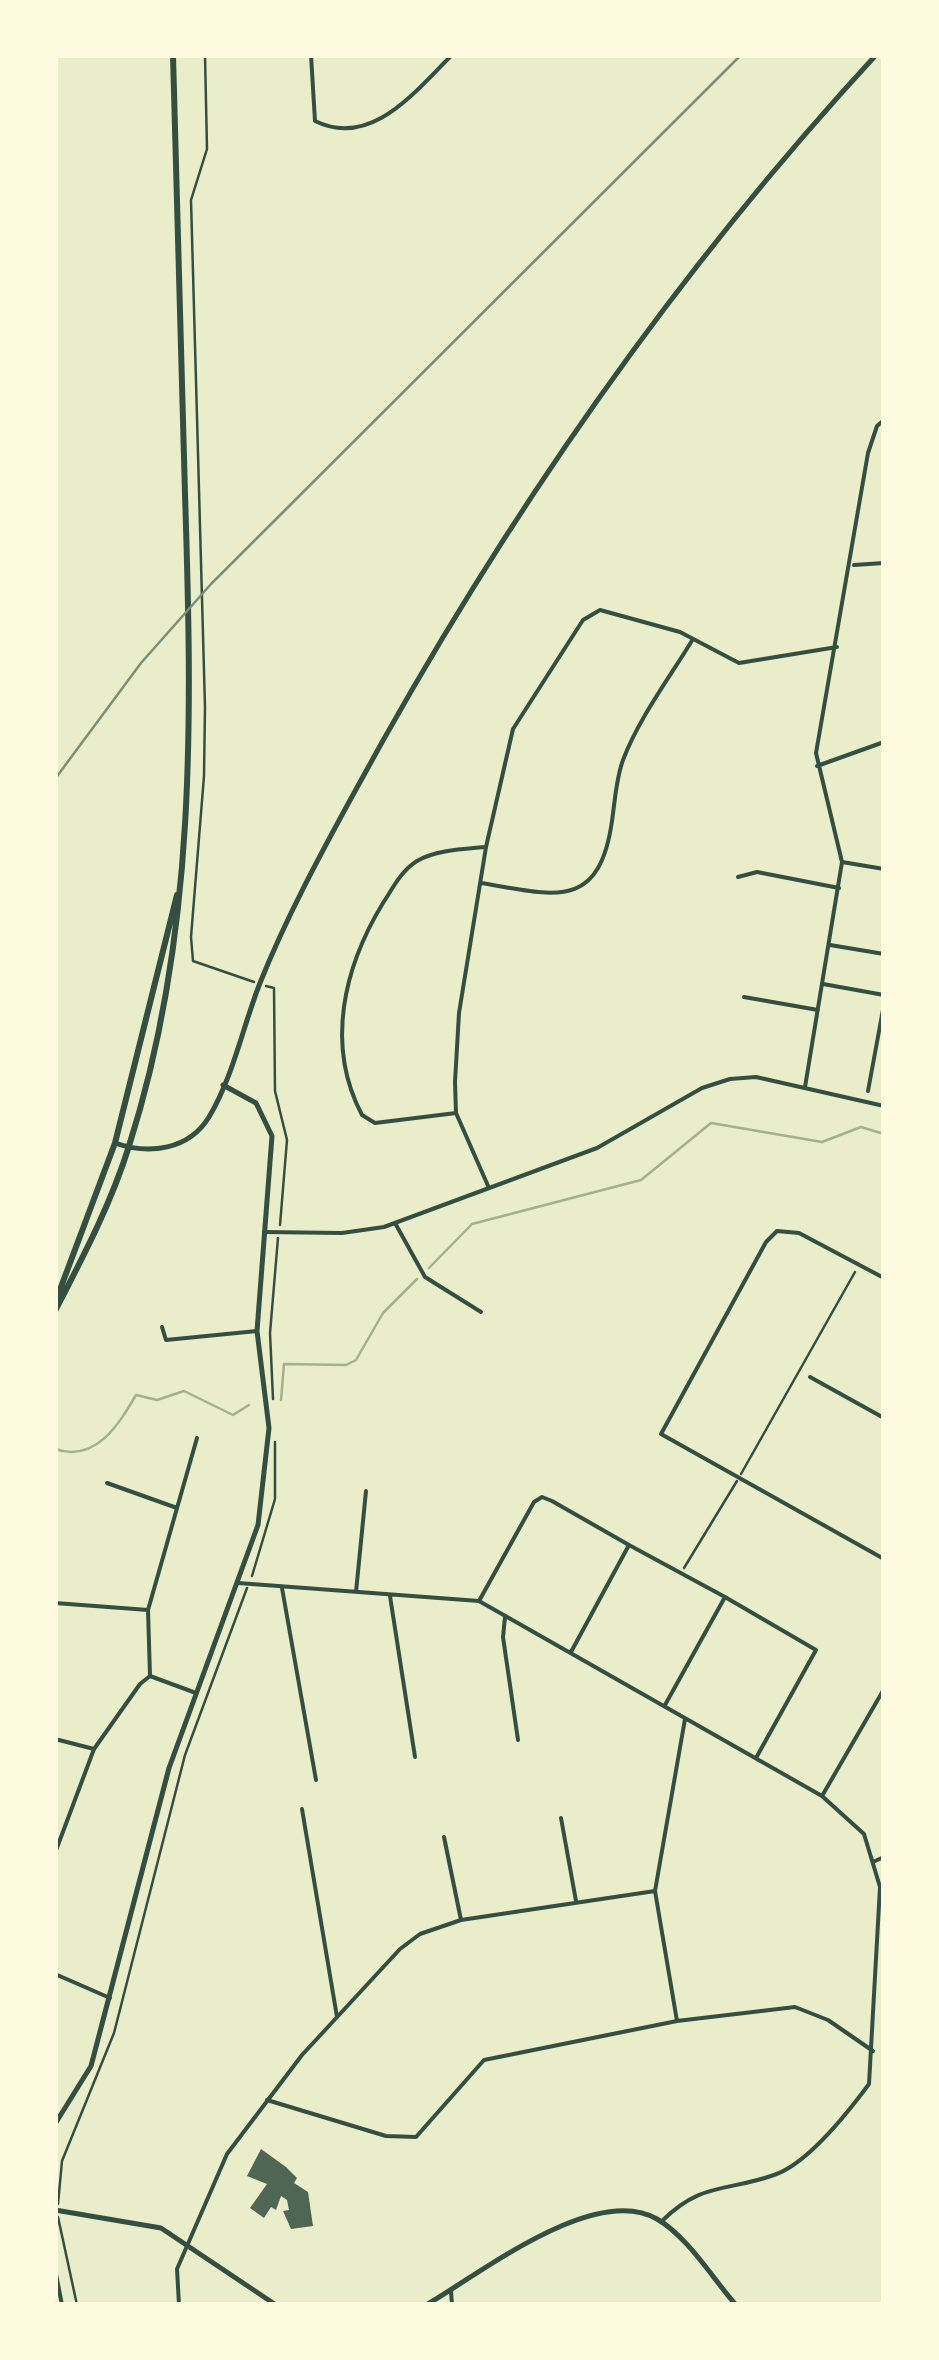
<!DOCTYPE html>
<html>
<head>
<meta charset="utf-8">
<style>
	body { margin:0 }
	#map { position:relative; width:939px; height:2360px; overflow:hidden; background:#e9edc9; font-family:Mulish,sans-serif }
	canvas { display:block }
	.frame { position:absolute; inset:0; border:58px solid #fefae0; pointer-events:none }
</style>
</head>
<body>
<div id="map">
<canvas width="939" height="2360"></canvas>
<div class="frame"></div>
</div>
<script>
const c = document.querySelector('canvas').getContext('2d');
c.lineJoin = 'round';
function stroke(path, color, width, dash) { c.strokeStyle = color; c.lineWidth = width; c.lineCap = dash ? 'butt' : 'round'; c.setLineDash(dash || []); c.stroke(path); }
function fillPath(path, color) { c.fillStyle = color; c.fill(path, 'evenodd'); }
stroke(new Path2D(`
	M429 1268 472 1224 641 1180 711 1123 822 1142 861 1127 884 1134
	M281 1400 284 1364 346 1365 356 1360 383 1313 417 1279
	M55 1449C96 1463 119 1424 136 1395L157 1400 184 1391 233 1415 249 1405`), '#a3b18a', 2.5);
fillPath(new Path2D(`
	M261 2149 286 2167 297 2178 294 2183 308 2192 313 2226 291 2229 283 2211 289 2210 287 2200 281 2196 276 2210 271 2207 264 2218 250 2208 267 2184 247 2176Z`), '#4f6655');
stroke(new Path2D(`
	M205 55 207 149 191 200 205 707 204 776 191 937 193 961 254 982
	M266 986 274 988 275 1091 287 1140 280 1225
	M273 1399 270 1333 278 1238
	M741 1474 855 1272
	M684 1568 737 1481
	M252 1576 275 1499V1442
	M58 2204 62 2161 114 2033 185 1755 247 1588
	M58 2217 77 2305`), '#344e41', 2.5);
stroke(new Path2D(`
	M311 55 315 121C372 149 416 90 452 55
	M854 565 884 563
	M817 766 884 742
	M842 862 884 869
	M738 877 757 872 839 888
	M481 883C554 895 599 912 612 821 615 801 616 779 623 760 639 718 670 677 693 639
	M830 945 884 954
	M823 984 884 995
	M744 997 818 1010
	M805 1087 842 862 816 753 868 453 877 426 884 420
	M868 1091 884 1004
	M456 1113 375 1123 362 1115C325 1045 344 967 383 903 393 888 401 871 417 861 435 850 464 849 485 847
	M489 1188 456 1113 455 1082 459 1013 486 847 513 729 583 620 600 610 680 632 739 663 837 647
	M395 1223 425 1277 481 1312
	M264 1232 342 1233 384 1227 597 1148 702 1088 730 1079 756 1077 884 1106
	M884 1278 799 1233 777 1231 766 1242 661 1434 884 1559
	M162 1327 166 1340 257 1331
	M810 1377 884 1418
	M107 1483 177 1508
	M629 1545 725 1597
	M238 1583 479 1601 822 1796 884 1689
	M282 1588 316 1780
	M356 1592 366 1491
	M390 1596 415 1757
	M479 1601 534 1502 542 1497 552 1501 629 1545 571 1652
	M55 1603 148 1610
	M505 1617 503 1637 518 1740
	M150 1676 148 1610 197 1438
	M665 1705 725 1597 816 1650 756 1758
	M55 1739 94 1749
	M302 1809 337 2017
	M561 1818 576 1901
	M444 1837 461 1920
	M55 1853 94 1749 140 1684 150 1676 196 1693
	M875 1861 884 1857
	M55 1974 110 1998
	M677 2021 795 2007 828 2020 873 2051
	M267 2100 386 2136 416 2137 484 2060 677 2021 655 1891 685 1719
	M662 2221C701 2182 726 2192 774 2175 807 2164 849 2111 869 2084L880 1887 864 1834 822 1796
	M55 2269 62 2305
	M451 2291 452 2305
	M179 2305 177 2269 227 2154 302 2055 400 1949 420 1934 461 1920 655 1891`), '#344e41', 4);
stroke(new Path2D(`
	M55 2124 91 2066 169 1768 258 1525 269 1428 257 1331 272 1136 256 1103 223 1085
	M55 2210 161 2228 276 2305
	M426 2305C481 2273 595 2183 657 2219 688 2237 713 2279 736 2305`), '#344e41', 5);
stroke(new Path2D(`
	M115 1143C149 1155 189 1150 209 1117 233 1077 243 1026 260 983 286 918 320 855 354 793 497 530 672 276 876 55`), '#344e41', 5);
stroke(new Path2D(`
	M55 1303 115 1143 177 895
	M55 1311C83 1257 111 1204 129 1146 197 933 192 714 185 494 181 347 177 201 173 55`), '#344e41', 6);
stroke(new Path2D(`
	M55 779 141 663 211 584 741 55`), '#7c8e77', 2.5);
</script>
</body>
</html>
